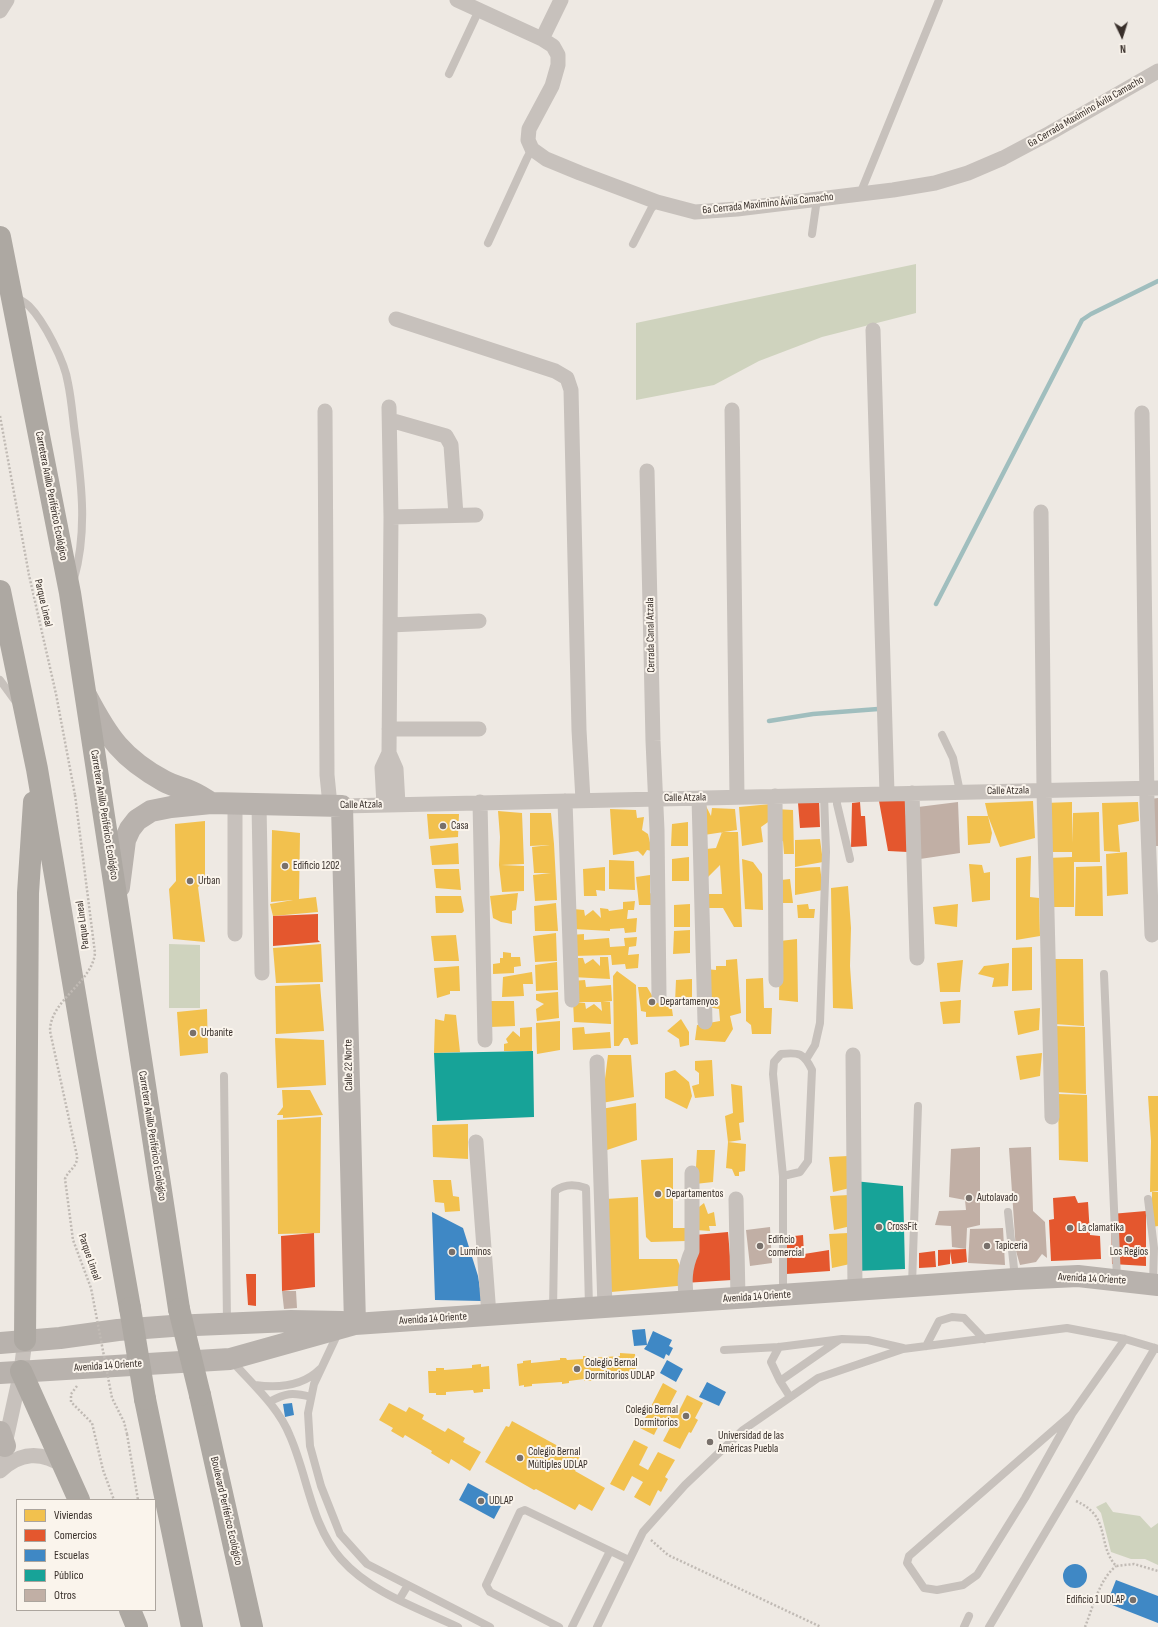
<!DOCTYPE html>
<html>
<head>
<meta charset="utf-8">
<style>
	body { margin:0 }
	#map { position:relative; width:1158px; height:1627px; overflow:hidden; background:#eee9e3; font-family:"Sofia Sans Condensed",sans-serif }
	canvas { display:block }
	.legend { position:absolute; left:16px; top:1499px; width:140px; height:112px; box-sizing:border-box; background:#faf4ec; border:1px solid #aca59e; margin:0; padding:5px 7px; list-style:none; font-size:12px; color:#382f2a }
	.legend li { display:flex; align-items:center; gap:8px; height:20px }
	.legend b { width:20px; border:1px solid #aca59e }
	.north { position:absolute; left:1102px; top:16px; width:40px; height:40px; -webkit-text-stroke:3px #faf4ec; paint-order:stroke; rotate:176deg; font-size:11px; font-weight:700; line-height:16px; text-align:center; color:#382f2a }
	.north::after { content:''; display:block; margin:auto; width:14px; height:18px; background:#382f2a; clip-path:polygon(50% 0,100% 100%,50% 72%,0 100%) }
</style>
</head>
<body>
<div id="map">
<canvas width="1158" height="1627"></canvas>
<ul class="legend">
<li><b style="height:11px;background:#f2c14e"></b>Viviendas</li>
<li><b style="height:11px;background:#e4572e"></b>Comercios</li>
<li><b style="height:11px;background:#3f88c5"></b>Escuelas</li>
<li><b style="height:11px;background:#17a398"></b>Público</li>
<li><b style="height:11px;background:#c1afa5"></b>Otros</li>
</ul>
<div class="north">N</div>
</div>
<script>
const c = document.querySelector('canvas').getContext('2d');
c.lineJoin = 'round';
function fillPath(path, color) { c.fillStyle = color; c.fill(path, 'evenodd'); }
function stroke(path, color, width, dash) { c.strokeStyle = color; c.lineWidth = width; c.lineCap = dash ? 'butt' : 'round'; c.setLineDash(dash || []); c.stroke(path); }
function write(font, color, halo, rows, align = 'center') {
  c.font = font + ' "Sofia Sans Condensed",sans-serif'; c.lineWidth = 4; c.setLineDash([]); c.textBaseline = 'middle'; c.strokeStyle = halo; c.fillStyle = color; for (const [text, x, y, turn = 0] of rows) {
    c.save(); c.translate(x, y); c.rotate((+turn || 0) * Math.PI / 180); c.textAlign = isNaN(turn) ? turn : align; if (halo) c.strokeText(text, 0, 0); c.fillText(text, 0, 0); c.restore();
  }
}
fillPath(new Path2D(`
	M916 264V313L822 337 759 361 714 385 636 400V323Z
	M169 944 200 945V1008H169Z
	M1106 1502 1113 1512 1140 1516 1151 1528 1158 1523V1565L1145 1559H1131L1111 1552 1101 1513 1096 1507Z`), '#cfd3be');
fillPath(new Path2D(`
	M1033 801 1035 838 1000 847 988 816 992 833 990 843 968 845 967 816H988L985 803Z
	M1072 802V843L1073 813 1099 812 1100 862H1074V907H1047V858L1072 857V852H1045V803Z
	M1138 802 1139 821 1118 825 1120 852 1104 851 1102 803Z
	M705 804 711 816 712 808 735 809 737 830 704 835Z
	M771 804V820L761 827 763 842 742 846 739 807Z
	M610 809 636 810 637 818 644 817 642 830 648 834 652 851 647 850 643 856 638 851 613 855Z
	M775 809 793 810 794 854H784L783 841 777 842Z
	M498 811 522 813 524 864 501 865 524 866V891L502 892 499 865 500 837Z
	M530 813H551L554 844 557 900 535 901 533 875 551 873H534L532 847 550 845 530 846Z
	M427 814H459L458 837 429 839Z
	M205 821V881L198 887 205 942 173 939 169 889 176 881 175 824Z
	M688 822V846H671L672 824Z
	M272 830 300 833 299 899 316 897 318 912 273 916 270 904 293 900 271 902Z
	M722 832H738L742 927H734L723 908H706V894H722L720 865 707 878 706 849 716 848Z
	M820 839 823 862 795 867V840Z
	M458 843 459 864 432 865 430 846Z
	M1127 852 1128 894 1107 896 1106 854Z
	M1031 856 1030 897 1039 898 1040 936 1016 940V858Z
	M689 857V881H672V859Z
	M742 859 753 862 762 874 763 910 745 909Z
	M609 860 634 861 635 890 609 889Z
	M969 864 982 865 984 873 990 872V900L972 902Z
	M1102 866 1103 916H1075L1076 867Z
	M605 867V891L596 890 597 896H584L583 869Z
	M820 867 823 890 795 895V868Z
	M434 869H459L461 890 436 888Z
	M650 875V893L654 895V905H639L636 877Z
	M790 879 793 903H772V881Z
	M848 886 851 928 850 966 853 1009 833 1008 831 888Z
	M518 893 516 910 512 911V924L501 922 493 918 490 896Z
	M435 896H461L464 911 462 913H436Z
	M635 901 634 910H628L627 919 637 918 636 932 625 933 624 928 610 929V931L573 929V909L584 910 585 916 593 910 601 918 600 908 608 909 609 911 623 909V902Z
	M556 903 558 931H535L534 906Z
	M690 904V927H674V905Z
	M808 904 809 909H815L814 918H798L797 905Z
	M958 904 957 927 935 924 933 907Z
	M690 930V953L673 954 674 931Z
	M556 933 557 961 535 962 533 936Z
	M584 934V940L609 938 610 947 625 946 624 938 637 937 636 946 629 947 628 955 639 954 638 968 626 969 625 964 612 965 611 955 573 956 571 935Z
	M456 935 459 961H434L431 936Z
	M797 939 798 1002 779 1000 780 941Z
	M321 944 323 982 276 983 273 948Z
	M1032 947V990L1012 991V948Z
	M503 952 511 953V957H520L521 966 514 967V973L493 974V964L500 963V958H503Z
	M600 957H608L610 979 572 977V958H583L585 964 593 959 600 966Z
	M737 959 741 1013 730 1016 733 1029 725 1042 695 1040 697 1025 720 1021 719 1009 708 1007 706 969 716 970V966H726V960Z
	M1053 959H1083L1084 1026 1054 1024Z
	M963 960 960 992H940L937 963Z
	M557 962 558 990 536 991 535 965Z
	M1009 963 1008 986 992 987 994 978 978 974 984 966Z
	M459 966 460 991H450V994L437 998 434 968Z
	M617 971 636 985 638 1044 631 1045 628 1038H624L619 1046H614L613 976Z
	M532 972 533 984H523L524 996 502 997 503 977Z
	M763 978 764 1008H772L771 1034H752L751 1025 746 1021V979Z
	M692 979V1002H675L676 980Z
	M585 980 586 987 611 985 612 1001 603 1002H610L611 1024 574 1022 572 981ZM576 1002H601L602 1011 594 1004 586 1009 585 1003Z
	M320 984 324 1031 276 1034 275 986Z
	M638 987H647L656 1002 671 1003 673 1016 646 1017V1012L641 1011Z
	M558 992 559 1018 537 1021 536 1009 544 1004 536 1000V994Z
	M961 1000 960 1023 943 1024 940 1002Z
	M490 1001H514L515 1026 490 1027Z
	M1040 1008 1039 1030 1018 1035 1014 1011Z
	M207 1009 208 1053 180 1056 177 1012Z
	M445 1014 456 1015 460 1052 434 1053 435 1019 444 1021Z
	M681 1019 689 1032V1045L680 1047 679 1039 667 1031Z
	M560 1021V1050L537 1054 536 1023Z
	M1055 1026 1085 1027 1086 1094 1056 1092Z
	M532 1027V1051H504V1044L508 1043 506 1039 513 1031 520 1037V1028Z
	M584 1027 585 1034 610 1032 611 1048 573 1050 572 1028Z
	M275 1038 324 1040 326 1085 277 1088Z
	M1042 1053 1040 1076 1020 1080 1016 1056Z
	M608 1055H631L634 1097 602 1103Z
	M712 1060 714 1096 695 1098 692 1086 699 1084V1073L695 1070V1061Z
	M675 1070 689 1082 692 1096 687 1109 665 1098V1073Z
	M731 1084 742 1086 744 1122 739 1123 741 1140 728 1142 746 1144 745 1171 739 1172V1176H735L732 1169 726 1168 728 1142 725 1116 733 1113Z
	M282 1090H310L323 1115 283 1118V1115H277L283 1107Z
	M1058 1094 1087 1095 1088 1162 1059 1160Z
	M1148 1096H1158V1191L1150 1192 1151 1141Z
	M636 1103 637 1140 604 1151 601 1109Z
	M321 1117 320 1233 278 1234 277 1120Z
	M468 1124V1159L433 1157 432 1125Z
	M697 1150H715L713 1182 695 1184Z
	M848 1156 850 1188 833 1192 829 1157Z
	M673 1158V1228H685L686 1241 651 1242 646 1237 641 1160Z
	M433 1180H451L453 1196 459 1197 460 1211 445 1212 444 1203 435 1202Z
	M1152 1192H1158V1226L1152 1227Z
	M849 1195 851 1226 834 1230 830 1196Z
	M638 1197 639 1259H677L688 1285 611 1292 606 1199Z
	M704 1203 708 1214 714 1212 716 1226H709L710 1231 696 1230 694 1211Z
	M848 1233 850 1264 832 1268 829 1234Z
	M620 1353 635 1354 636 1375H629L630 1378 621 1379 620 1376 593 1378V1381H584V1379L569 1381V1383L562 1384V1382L532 1384V1386L524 1387V1385L519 1386 517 1364 523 1363V1361L531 1360V1363L560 1360V1358H566L567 1360 583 1359V1356H589L590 1358 620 1356Z
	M481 1364V1367L489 1366 490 1389H483V1392L474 1393 473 1390 446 1392V1395H436V1393H429L428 1371H436V1368H444V1370L472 1368V1365Z
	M663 1383 677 1391 669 1406 679 1411 687 1395 703 1403 695 1418 698 1420 691 1433 689 1432 680 1449 663 1441 673 1422 663 1417 654 1435 640 1428Z
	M389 1403 406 1412 409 1407 424 1415 422 1419 445 1432 448 1428 465 1438 463 1442 481 1452 470 1471 451 1459 449 1464 431 1453 432 1451 405 1435 403 1438 391 1431 393 1428 379 1420Z
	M512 1421 582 1459 575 1471 605 1488 592 1511 579 1504 575 1510 536 1489 534 1490 485 1462 506 1426 509 1427Z
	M634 1440 648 1447 639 1465 648 1470 658 1452 675 1460 665 1477 668 1479 661 1492 658 1490 650 1506 634 1497 643 1482 632 1476 624 1491 610 1484Z`), '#f2c14e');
fillPath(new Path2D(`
	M905 799 908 852 888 851 879 801Z
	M819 801 820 827 800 828 798 803Z
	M860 802 861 816H865L867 846 851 847 852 803Z
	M318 914V940L320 942 273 946V916Z
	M1075 1196 1078 1203 1088 1202 1090 1235 1100 1236 1101 1259 1051 1261 1049 1220 1054 1219 1053 1198Z
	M1146 1211V1266L1112 1264 1111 1214Z
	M728 1232 732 1280 684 1283 695 1235Z
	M314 1233 315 1287 282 1291 281 1236Z
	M803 1235 804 1254 829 1250 830 1271 786 1274V1237Z
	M966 1249 967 1262 952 1264 950 1252V1264L938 1266V1250Z
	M935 1251 936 1267 919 1268V1253Z
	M246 1274H256V1306L248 1305Z`), '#e4572e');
fillPath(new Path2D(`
	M432 1212 463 1228 478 1276 482 1301 435 1300Z
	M645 1329 647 1345 653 1331 672 1340 669 1346 673 1348 669 1356 666 1354 664 1359 644 1349 647 1345 634 1346 632 1330Z
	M667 1360 683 1369 676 1382 660 1373Z
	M707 1382 726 1392 719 1406 699 1397Z
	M292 1403 294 1415 285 1417 283 1404Z
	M468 1483 503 1502 494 1519 459 1500Z
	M1063 1576a12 12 0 1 1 24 0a12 12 0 1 1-24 0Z
	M1116 1580 1158 1596V1623L1107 1603Z`), '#3f88c5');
fillPath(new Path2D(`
	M532 1051H533L534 1117 437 1121 434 1053Z
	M854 1181 903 1186 905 1269 855 1271Z`), '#17a398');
stroke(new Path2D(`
	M936 604 1082 320 1091 314 1158 281
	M769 721 813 714 878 709`), '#a0bebe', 4.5);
fillPath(new Path2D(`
	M1158 798V846H1153L1150 799Z
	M958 802 960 853 920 859 918 807Z
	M980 1147V1225L967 1228 966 1249 952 1247 951 1226 935 1225 939 1211 966 1210 965 1200 949 1197 951 1149Z
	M1031 1147 1033 1211 1045 1222 1047 1258 1042 1254 1036 1262 1020 1265 1016 1251 1009 1148Z
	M770 1227 772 1263 750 1266 746 1230Z
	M1003 1228 1005 1265 968 1263 970 1229Z
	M282 1291H296L297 1308 284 1309Z`), '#c1afa5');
stroke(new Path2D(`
	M0 416 29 575 56 694 75 795
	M77 1386 71 1394V1402L92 1423 103 1470 114 1500
	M127 1434 138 1500
	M1076 1501C1112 1517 1096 1543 1116 1566L1134 1564 1158 1571
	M651 1540 668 1555 821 1627
	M1085 1627C1093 1607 1099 1580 1116 1566`), '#c0bab4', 2.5, [2, 2]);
stroke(new Path2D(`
	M449 74 479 10
	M860 194 939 0
	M812 234 817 199
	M488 243 527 158 532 149
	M633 244 651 209 657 202
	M16 297C20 300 25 302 29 306 44 321 65 362 68 383 72 402 73 422 76 441 82 487 87 533 74 579
	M0 680 16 702
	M942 735 953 758 960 792
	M837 795V804L850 859
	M1104 974 1117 1279
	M807 1058 815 1045 820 1023 826 852 824 795
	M224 1076 227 1322
	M783 1176 800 1172 808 1161 812 1070C804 1053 799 1052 781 1054L774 1062 773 1074 783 1176V1293
	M1148 1199 1154 1248 1153 1283
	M1008 1212 1015 1278
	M912 1285 918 1106
	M553 1310 555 1191C564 1184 575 1184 586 1188L589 1307
	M338 1333 314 1384 308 1413 310 1446 321 1486 340 1534 367 1564 490 1627
	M926 1346 939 1321 952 1317 964 1318 984 1339
	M779 1347 771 1362 780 1381 790 1397
	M724 1350 779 1347 842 1339 868 1340 903 1348
	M231 1360C252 1384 278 1406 290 1436 308 1477 311 1525 341 1559 371 1593 418 1608 458 1627
	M780 1381 839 1340
	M255 1385C277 1388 303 1386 320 1369
	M269 1402C286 1393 292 1392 311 1397
	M1072 1414 909 1556 907 1563 924 1588 937 1590 963 1585 977 1575 1025 1498 1072 1414 1125 1339
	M399 1600 408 1585
	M559 1627 490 1592 486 1585 520 1512 525 1510 629 1560
	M572 1627 610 1551
	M597 1627 643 1532 685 1485 743 1430 818 1378 903 1349 1067 1328 1125 1339 1158 1349
	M964 1627 969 1616
	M989 1627 1155 1348`), '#c7c1bc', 8);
stroke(new Path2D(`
	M457 0 542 39 553 46 558 55V65L552 86 529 129 528 140 532 149 546 159 580 173 657 202 695 212 737 209 893 190 935 183 968 173 1003 158 1050 133 1158 71
	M0 11 7 0
	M542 39 561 0
	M396 319 555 371 567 378 571 390 579 730 583 800
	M873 330 887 793
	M389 407 391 517 389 753 396 769 398 804
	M732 410 737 797
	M325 411 327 775 330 805
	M1142 413 1147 803 1152 935
	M390 420 446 436 451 445 456 515
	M647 471 653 741 657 830 659 996
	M1041 512 1044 790 1052 1117
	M391 517 476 515
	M390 625 479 621
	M389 729H479
	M912 793 917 958
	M775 796 776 980
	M699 798 705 1022
	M565 801 572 1000
	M480 802 485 1040
	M235 803V934
	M259 804 262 973
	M384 805 382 768 389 753
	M342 806 1158 788
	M853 1055 855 1290
	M597 1062 605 1307
	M476 1142 489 1315
	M736 1199 738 1298
	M687 1302C684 1283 684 1268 692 1251V1173
	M0 1467 21 1371 25 1340
	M0 1471C20 1452 41 1451 64 1466`), '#c7c1bc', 15);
stroke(new Path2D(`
	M87 697C108 737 122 758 164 781 173 786 183 788 192 792 199 795 205 799 211 803
	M119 887 125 840 130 829 137 820 151 811 171 807 211 803 342 806 355 1324
	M0 1343 60 1338 118 1330 172 1326 291 1321 342 1322
	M0 1373 230 1359 355 1324 1015 1279 1078 1276 1158 1285
	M0 1432 5 1446`), '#b8b2ad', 22);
stroke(new Path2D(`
	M0 237 70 593 179 1309
	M0 591 37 769 86 1059 130 1308
	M25 1340 28 893 34 802
	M21 1371 79 1500
	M200 1395 252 1627
	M145 1399 192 1627
	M130 1610 137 1627`), '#ada8a2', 22);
stroke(new Path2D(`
	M75 795 95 953C92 983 50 1000 50 1031L77 1156C78 1167 68 1170 65 1179L73 1240 91 1288 112 1398 124 1422 127 1434`), '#c0bab4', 2.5, [2, 2]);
stroke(new Path2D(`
	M130 1308 145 1399
	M179 1309 200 1395`), '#ada8a2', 22);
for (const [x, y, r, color] of [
	[443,826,4,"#78706b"],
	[285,866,4,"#78706b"],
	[190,881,4,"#78706b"],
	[652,1002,4,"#78706b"],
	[193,1033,4,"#78706b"],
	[658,1194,4,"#78706b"],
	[969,1198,4,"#78706b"],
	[879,1227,4,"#78706b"],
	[1070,1228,4,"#78706b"],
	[1129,1239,4,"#78706b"],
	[760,1246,4,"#78706b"],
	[987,1246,4,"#78706b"],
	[452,1252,4,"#78706b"],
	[577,1369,4,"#78706b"],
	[686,1416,4,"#78706b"],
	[710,1442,4,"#78706b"],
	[520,1458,4,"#78706b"],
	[481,1501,4,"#78706b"],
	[1133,1600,4,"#78706b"]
]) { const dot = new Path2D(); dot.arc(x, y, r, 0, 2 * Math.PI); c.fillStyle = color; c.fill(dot); stroke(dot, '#faf4ec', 1.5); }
write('11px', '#382f2a', '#faf4ec', [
	["6a Cerrada Maximino Ávila Camacho",1086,112,-30],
	["6a Cerrada Maximino Ávila Camacho",768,204,-6],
	["Carretera Anillo Periférico Ecológico",51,496,79],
	["Parque Lineal",43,603,77],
	["Cerrada Canal Atzala",651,635,-91],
	["Calle Atzala",1008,791,-1],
	["Calle Atzala",685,798,-1],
	["Calle Atzala",361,805,-1],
	["Carretera Anillo Periférico Ecológico",104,815,81],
	["Parque Lineal",83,925,-97],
	["Calle 22 Norte",349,1065,-91],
	["Carretera Anillo Periférico Ecológico",152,1136,81],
	["Parque Lineal",89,1257,71],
	["Avenida 14 Oriente",1092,1279,3],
	["Avenida 14 Oriente",757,1297,-4],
	["Avenida 14 Oriente",433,1319,-4],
	["Avenida 14 Oriente",108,1366,-4],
	["Boulevard Periférico Ecológico",226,1511,77]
]);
write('11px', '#382f2a', '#faf4ec', [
	["Casa",451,826],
	["Edificio 1202",293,866],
	["Urban",198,881],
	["Departamenyos",660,1002],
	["Urbanite",201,1033],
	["Departamentos",666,1194],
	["Autolavado",977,1198],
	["CrossFit",887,1227],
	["La clamatika",1078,1228],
	["Edificio",768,1240],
	["comercial",768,1253],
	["Tapicería",995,1246],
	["Luminos",460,1252],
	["Los Regios",1129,1252,"center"],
	["Colegio Bernal",585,1363],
	["Dormitorios UDLAP",585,1376],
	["Colegio Bernal",678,1410,"right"],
	["Dormitorios",678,1423,"right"],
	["Universidad de las",718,1436],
	["Américas Puebla",718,1449],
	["Colegio Bernal",528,1452],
	["Múltiples UDLAP",528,1465],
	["UDLAP",489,1501],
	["Edificio 1 UDLAP",1125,1600,"right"]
], 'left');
</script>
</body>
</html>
